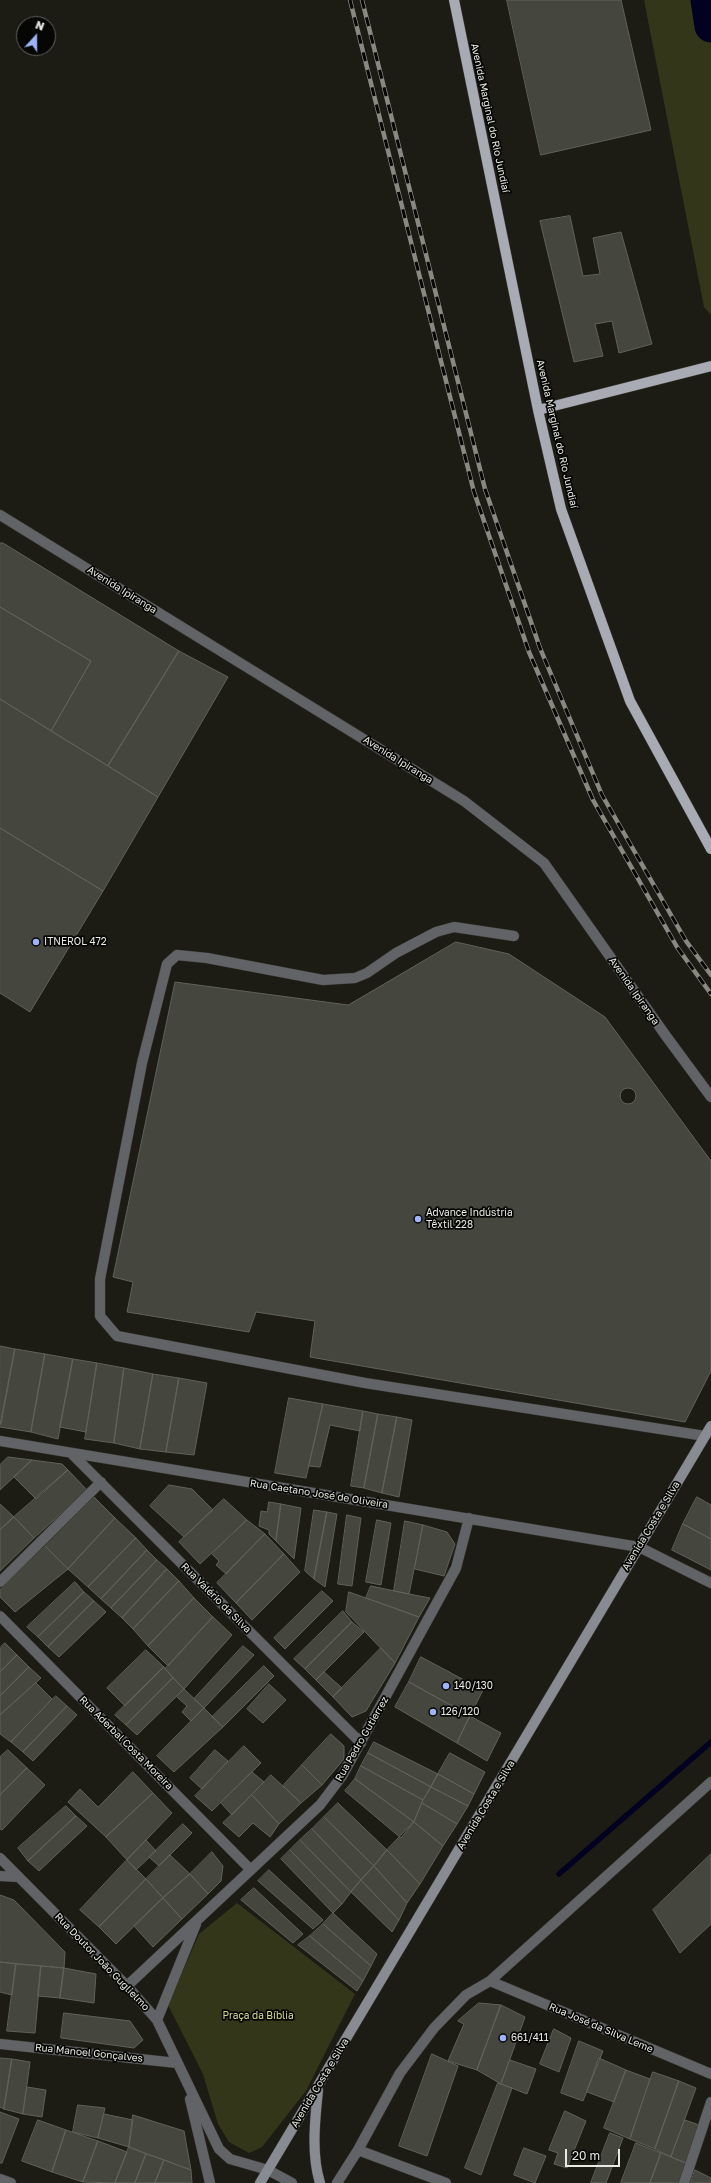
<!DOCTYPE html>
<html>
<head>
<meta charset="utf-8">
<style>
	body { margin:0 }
	#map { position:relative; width:711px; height:2183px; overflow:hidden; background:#1c1c15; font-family:"Golos Text",sans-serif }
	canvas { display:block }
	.north { position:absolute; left:16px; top:16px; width:40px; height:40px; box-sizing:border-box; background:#060704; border:1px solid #61625e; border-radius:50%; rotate:21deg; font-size:11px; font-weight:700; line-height:16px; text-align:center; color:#e9eae4 }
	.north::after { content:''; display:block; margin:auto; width:14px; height:18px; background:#9db4fd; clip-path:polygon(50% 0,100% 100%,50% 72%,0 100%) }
	.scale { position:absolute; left:565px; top:2149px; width:55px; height:18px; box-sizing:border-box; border:2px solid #e9eae4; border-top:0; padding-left:5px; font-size:12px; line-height:14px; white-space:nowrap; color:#e9eae4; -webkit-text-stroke:3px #060704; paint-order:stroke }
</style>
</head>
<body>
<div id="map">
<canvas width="711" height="2183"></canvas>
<div class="north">N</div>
<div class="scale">20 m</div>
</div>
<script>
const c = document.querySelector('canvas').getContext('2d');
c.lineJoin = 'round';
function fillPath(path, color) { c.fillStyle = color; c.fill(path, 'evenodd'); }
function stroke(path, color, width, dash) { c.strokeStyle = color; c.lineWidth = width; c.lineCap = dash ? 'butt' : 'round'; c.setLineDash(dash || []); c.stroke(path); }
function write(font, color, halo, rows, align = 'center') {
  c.font = font + ' "Golos Text",sans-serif'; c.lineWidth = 3.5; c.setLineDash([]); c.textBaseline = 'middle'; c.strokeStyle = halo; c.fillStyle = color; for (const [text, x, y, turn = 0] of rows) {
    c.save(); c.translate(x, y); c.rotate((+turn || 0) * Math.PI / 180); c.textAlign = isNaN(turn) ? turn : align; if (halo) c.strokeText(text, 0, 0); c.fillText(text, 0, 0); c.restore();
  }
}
fillPath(new Path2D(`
	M644 0H711V315L704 307Z
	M237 1903 355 1994 306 2091 262 2147 249 2153 229 2142 218 2124 203 2074 168 2005 199 1934Z`), '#333619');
stroke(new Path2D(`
	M559 1874 711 1742`), '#020122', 5.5);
stroke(new Path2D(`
	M707 0 711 26`), '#020122', 33);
const building = new Path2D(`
	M507 0H621L651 130 541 155Z
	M570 216 583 276 600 274 593 238 621 232 652 344 619 353 612 321 595 324 603 356 574 362 540 221Z
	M0 543H3L179 651 108 766 51 731 91 661 0 607Z
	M0 607 91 661 51 731 0 699Z
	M179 651 228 677 158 797 108 766Z
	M0 699 158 797 103 891 0 828Z
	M0 828 103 891 30 1012 0 993Z
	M456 942 509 954 605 1017 711 1161V1371L685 1422 310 1357 315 1321 256 1312 249 1332 127 1312 133 1282 113 1277 175 982 348 1005Z
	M620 1096a8 8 0 1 1 16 0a8 8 0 1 1-16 0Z
	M0 1346 15 1349 1 1424H0Z
	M15 1349 45 1354 31 1432 0 1427Z
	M45 1354 73 1359 58 1439 31 1432Z
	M73 1359 97 1363 86 1432 60 1427Z
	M97 1363 124 1368 114 1443 85 1439Z
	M124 1368 153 1374 140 1449 114 1443Z
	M153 1374 179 1378 166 1452 140 1449Z
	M179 1378 207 1383 194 1455 166 1452Z
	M289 1398 323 1404 306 1478 275 1473Z
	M323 1404 363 1411 360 1431 330 1425 320 1467 309 1466Z
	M363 1411 378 1414 364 1488 351 1486Z
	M378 1414 397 1417 382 1493 364 1488Z
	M397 1417 412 1420 399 1497 382 1493Z
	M8 1457 32 1460 0 1490V1465Z
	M32 1460 62 1464 68 1470 36 1499 14 1477Z
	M68 1470 87 1490 34 1538 14 1517Z
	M169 1485 192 1489 213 1510 184 1537 150 1506Z
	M93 1496 115 1518 68 1569 45 1546Z
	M697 1497 711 1505V1539L683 1524Z
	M224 1499 247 1520 200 1564 179 1542Z
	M269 1502 281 1504 276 1541 269 1534V1530L259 1526 261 1511 267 1512Z
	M0 1504 14 1517 0 1530Z
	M281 1504 301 1508 294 1559 276 1541Z
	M314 1510 327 1512 314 1579 305 1571Z
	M327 1512 337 1514 325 1587 314 1579Z
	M347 1515 361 1518 352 1586 338 1584Z
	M14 1517 34 1538 0 1571V1530Z
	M115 1518 136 1538 88 1587 68 1569Z
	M247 1520 265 1534 226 1574 216 1565 219 1561 212 1554Z
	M377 1520 391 1523 381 1585 366 1582Z
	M405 1521 423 1525 409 1594 394 1591Z
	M683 1524 711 1539V1570L672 1550Z
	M423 1525 447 1532 455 1544 444 1576 415 1569Z
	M265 1534 284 1554 236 1603 217 1583Z
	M136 1538 147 1550 101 1599 88 1587Z
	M45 1546 68 1569 15 1612 0 1597V1590Z
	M147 1550 157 1560 111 1608 101 1599Z
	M284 1554 300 1572 252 1620 236 1603Z
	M157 1560 167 1569 122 1618 111 1608Z
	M167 1569 179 1581 133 1629 122 1618Z
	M179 1581 194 1598 148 1646 133 1629Z
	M75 1582 84 1592 38 1637 27 1627Z
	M371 1586 409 1594 430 1598 419 1617 366 1598Z
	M322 1591 333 1601 285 1649 274 1638Z
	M84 1592 94 1601 48 1647 38 1637Z
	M349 1592 419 1617 395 1663 346 1612Z
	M194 1598 213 1617 168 1666 148 1646Z
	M94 1601 106 1612 59 1657 48 1647Z
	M343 1611 352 1622 305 1669 294 1659Z
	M213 1617 232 1635 184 1689 165 1669Z
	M352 1622 364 1632 316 1680 305 1669Z
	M5 1643 17 1655 0 1672V1648Z
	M243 1646 254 1655 204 1708 194 1699Z
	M381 1648 395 1663 366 1711 352 1717 333 1697Z
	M146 1650 164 1667 125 1706 107 1688Z
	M17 1655 29 1667 0 1696V1672Z
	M421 1657 483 1690 470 1716 409 1682Z
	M264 1666 274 1676 223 1727 212 1717Z
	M29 1667 41 1678 0 1715V1696Z
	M164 1667 173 1678 126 1725 115 1715Z
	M324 1672 342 1688 333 1697 316 1680Z
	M173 1678 184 1689 137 1735 126 1725Z
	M409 1682 470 1716 457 1743 395 1707Z
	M36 1683 52 1699 11 1742 0 1734V1715Z
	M269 1684 286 1700 263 1723 247 1709Z
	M184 1689 204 1708 191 1721 182 1712 187 1706 177 1697Z
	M56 1696 67 1706 23 1752 11 1742Z
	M67 1706 77 1715 33 1761 23 1752Z
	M204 1708 223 1727 174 1772 157 1756Z
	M470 1716 501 1733 487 1761 457 1743Z
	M331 1734 344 1746V1759L322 1785 302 1765Z
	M374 1742 438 1774 431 1787 368 1753Z
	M244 1746 261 1763 212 1811 195 1796Z
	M8 1750 27 1768 0 1795V1757Z
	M215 1750 228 1761 202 1789 190 1778Z
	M368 1753 431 1787 423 1800 361 1766Z
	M450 1753 485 1772 474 1794 438 1774Z
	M302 1765 322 1785 301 1803 283 1786Z
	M361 1766 423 1800 414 1822 355 1779Z
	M27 1768 45 1785 2 1830 0 1829V1795Z
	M133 1772 153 1793 106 1837 68 1802 80 1789 98 1807Z
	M252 1772 264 1782 232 1815 221 1803Z
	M438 1774 474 1794 468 1806 431 1787Z
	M271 1775 301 1803 279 1824 252 1795Z
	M355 1779 414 1822 401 1838 345 1791Z
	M431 1787 468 1806 457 1824 422 1803Z
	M153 1793 172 1813 127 1860 106 1837Z
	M252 1795 279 1824 270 1837 253 1823 239 1837 223 1823Z
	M338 1803 387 1850 374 1866 324 1817Z
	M422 1803 457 1824 443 1846 414 1822Z
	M66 1806 76 1816 28 1861 18 1848Z
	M76 1816 87 1826 39 1871 28 1861Z
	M324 1817 374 1866 361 1880 312 1829Z
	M414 1822 443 1846 420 1884 387 1850Z
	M183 1824 192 1833 159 1866 149 1857Z
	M312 1829 361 1880 351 1892 300 1840Z
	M146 1840 156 1851 136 1870 127 1860Z
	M300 1840 351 1892 342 1904 290 1850Z
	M290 1850 342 1904 333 1913 281 1859Z
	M387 1850 420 1884 407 1903 374 1866Z
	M212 1852 223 1866 221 1881 208 1894 190 1874Z
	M711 1854V1924L680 1953 653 1910Z
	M170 1855 190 1874 163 1898 146 1879Z
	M127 1860 146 1879 99 1927 80 1910Z
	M374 1866 407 1903 399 1920 361 1880Z
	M269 1870 323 1920 313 1929 258 1881Z
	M190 1874 208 1894 182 1919 163 1898Z
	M146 1879 163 1898 116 1944 99 1927Z
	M361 1880 399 1920 392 1932 351 1892Z
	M254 1888 303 1934 293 1943 241 1900Z
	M0 1895 14 1900 65 1952 64 1968 0 1962Z
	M163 1898 182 1919 153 1947 134 1926Z
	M333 1913 377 1954 371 1966 323 1924Z
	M323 1924 371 1966 363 1981 310 1936Z
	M310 1936 363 1981 357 1991 298 1945Z
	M0 1962 16 1964 12 1995 0 1992Z
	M16 1964 41 1966 35 2033 7 2031Z
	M41 1966 64 1968 60 1998 38 1996Z
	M64 1968 96 1974 94 2003 60 1998Z
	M479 2003 501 2005 477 2070 448 2061 464 2024 458 2021Z
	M501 2005 525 2017 501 2084 477 2070Z
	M64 2013 130 2021 143 2040 134 2048 61 2038Z
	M554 2029 571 2038 559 2072 540 2064Z
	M579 2041 603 2051 583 2101 561 2093Z
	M432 2054 458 2066 427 2156 399 2146Z
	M0 2058 12 2059 4 2109 0 2107Z
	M599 2058 626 2070 614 2102 587 2092Z
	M12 2059 30 2062 23 2114 4 2109Z
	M510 2060 536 2069 527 2094 501 2084Z
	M626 2070 650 2079 630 2139 604 2128Z
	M653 2072 679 2081 655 2149 630 2139Z
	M679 2081 696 2088 671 2157 655 2149Z
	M498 2083 512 2088 481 2175 465 2168Z
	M27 2087 46 2090 42 2117 23 2114Z
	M78 2105 105 2108 98 2138 73 2132Z
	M565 2111 586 2121 567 2168 554 2164 558 2153 549 2150Z
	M0 2112 19 2119 2 2163H0Z
	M104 2114 133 2120 129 2147 98 2138Z
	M133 2115 184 2131 191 2170 129 2147Z
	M38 2120 66 2130 52 2172 22 2161Z
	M685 2120 699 2125 686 2163 671 2157Z
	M66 2130 98 2141 83 2182 52 2172Z
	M610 2133 623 2138 606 2183H591Z
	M98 2141 127 2152 115 2183 83 2182Z
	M636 2143 661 2153 650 2183H621Z
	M129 2147 146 2154 135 2183H115Z
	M524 2148 546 2156 535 2183 514 2175Z
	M661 2153 686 2163 679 2183H650Z
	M146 2154 164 2160 155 2183H135Z
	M164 2160 191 2170 192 2183H155Z
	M695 2170 711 2178V2183H691Z`);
fillPath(building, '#45463d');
stroke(building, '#606258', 1);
const lane = new Path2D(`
	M514 936 454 927 436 932 396 953 367 973 355 978 323 980 207 958 177 955 167 964 142 1063 100 1279V1316L117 1336 365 1383 705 1436
	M0 1582 101 1482
	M684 2183 711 2102`);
const street = new Path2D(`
	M0 515 464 801 544 863 666 1036 711 1097
	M0 1441 639 1547 711 1583
	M71 1453 361 1743
	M0 1616 251 1870
	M0 1858 127 1986 157 2020 219 2149 230 2159 268 2170 292 2183
	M0 1876 19 1877
	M490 1981 711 2074
	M127 1986 320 1805 342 1776 456 1568 469 1518
	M157 2020 196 1924
	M0 2044 177 2063
	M190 2099 210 2183
	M358 2150 446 2183
	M0 2179 11 2183
	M337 2183 358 2150 400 2073 434 2028 466 1995 490 1981 711 1782`);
const secondary = new Path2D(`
	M318 2090C315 2120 311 2154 320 2183
	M260 2183 711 1426`);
const primary = new Path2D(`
	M454 0 538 410 561 509 630 701 711 849
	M538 410 711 366`);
stroke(lane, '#393932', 11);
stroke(street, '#393932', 11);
stroke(secondary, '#393932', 11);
stroke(primary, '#393932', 11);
stroke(lane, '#616367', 10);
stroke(street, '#616367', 10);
stroke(secondary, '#898b92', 10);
stroke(primary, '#a8abb3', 10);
const rail = new Path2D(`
	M350 0 474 492 529 652 593 800 677 947 711 994
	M362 0 485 489 540 648 602 795 686 941 711 975`);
stroke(rail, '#888982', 4.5);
stroke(rail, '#060704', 3, [9]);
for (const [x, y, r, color] of [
	[36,942,4,"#9db4fd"],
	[418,1219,4,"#9db4fd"],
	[446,1686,4,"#9db4fd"],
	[433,1712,4,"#9db4fd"],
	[503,2038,4,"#9db4fd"]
]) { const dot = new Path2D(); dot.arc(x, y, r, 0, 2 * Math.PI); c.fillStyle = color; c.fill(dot); stroke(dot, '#060704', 1.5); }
write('10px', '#e9eae4', '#060704', [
	["Avenida Marginal do Rio Jundiaí",490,118,78],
	["Avenida Marginal do Rio Jundiaí",557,434,77],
	["Avenida Ipiranga",122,590,32],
	["Avenida Ipiranga",398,760,32],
	["Avenida Ipiranga",634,991,55],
	["Rua Caetano José de Oliveira",319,1494,9],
	["Avenida Costa e Silva",651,1526,-59],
	["Rua Valério da Silva",216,1598,45],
	["Rua Pedro Gutierrez",362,1739,-60],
	["Rua Aderbal Costa Moreira",126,1743,45],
	["Avenida Costa e Silva",486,1805,-59],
	["Rua Doutor João Guglielmo",102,1962,46],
	["Rua José da Silva Leme",601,2028,23],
	["Rua Manoel Gonçalves",89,2053,6],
	["Avenida Costa e Silva",320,2083,-59]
]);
write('10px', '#e9eae4', '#060704', [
	["ITNEROL 472",44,942],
	["Advance Indústria",426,1213],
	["Têxtil 228",426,1225],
	["140/130",454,1686],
	["126/120",441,1712],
	["661/411",511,2038]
], 'left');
write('10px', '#d5dd8c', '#060704', [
	["Praça da Bíblia",258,2016]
]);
</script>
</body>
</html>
